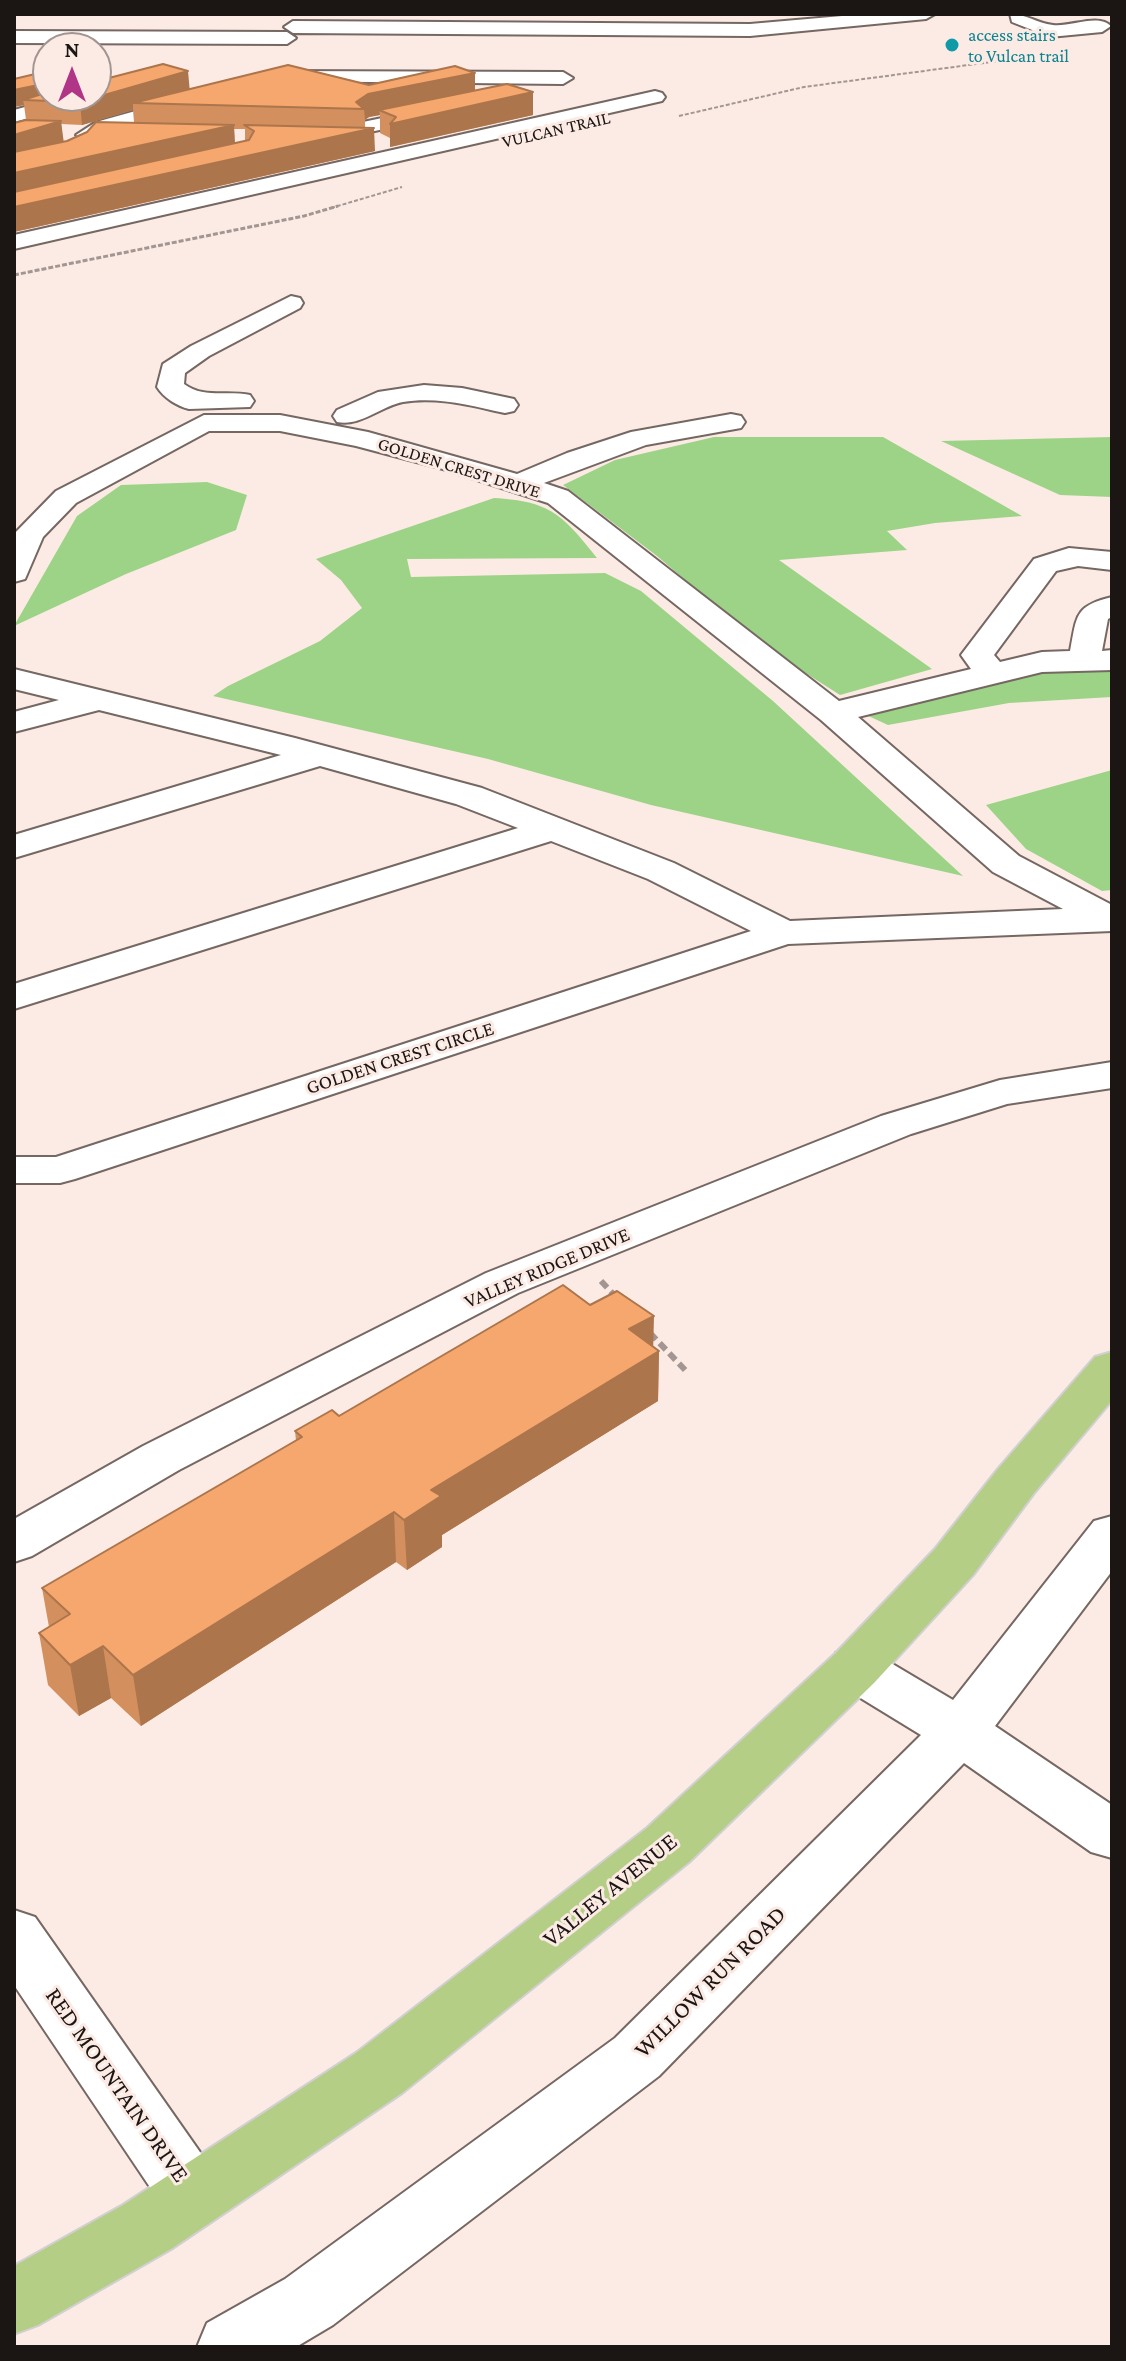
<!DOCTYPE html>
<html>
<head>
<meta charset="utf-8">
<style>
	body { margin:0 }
	#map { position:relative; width:1126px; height:2361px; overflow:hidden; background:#fcebe5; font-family:"Crimson Pro",serif }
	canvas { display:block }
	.frame { position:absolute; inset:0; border:16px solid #1b1513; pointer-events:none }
	.north { position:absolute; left:32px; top:32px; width:80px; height:80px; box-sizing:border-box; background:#fcebe5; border:2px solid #a29591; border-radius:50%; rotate:0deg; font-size:22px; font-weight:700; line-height:32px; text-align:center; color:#1b1513 }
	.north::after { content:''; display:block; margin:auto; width:28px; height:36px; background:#b13586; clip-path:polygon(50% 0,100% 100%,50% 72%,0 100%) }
</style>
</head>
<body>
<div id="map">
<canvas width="1126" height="2361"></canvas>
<div class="frame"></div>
<div class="north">N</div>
</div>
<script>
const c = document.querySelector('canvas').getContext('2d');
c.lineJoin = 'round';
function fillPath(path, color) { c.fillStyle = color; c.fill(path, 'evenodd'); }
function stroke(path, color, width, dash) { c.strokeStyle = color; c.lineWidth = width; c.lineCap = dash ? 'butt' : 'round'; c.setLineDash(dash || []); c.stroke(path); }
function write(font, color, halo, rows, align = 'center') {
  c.font = font + ' "Crimson Pro",serif'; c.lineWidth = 6; c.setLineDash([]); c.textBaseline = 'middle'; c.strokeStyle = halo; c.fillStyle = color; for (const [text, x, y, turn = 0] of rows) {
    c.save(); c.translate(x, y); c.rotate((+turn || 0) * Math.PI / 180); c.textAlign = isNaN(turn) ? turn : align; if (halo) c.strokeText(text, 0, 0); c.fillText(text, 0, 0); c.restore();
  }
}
fillPath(new Path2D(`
	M714 437H883L1022 516 935 523 887 531 907 550 779 560 932 669 840 695 763 646 657 556 563 485 615 460Z
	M1112 437V497L1060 495 941 441Z
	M207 482 247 495 236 530 126 574 14 626 77 516 121 485Z
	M494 498C550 501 563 515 597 558L407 559 411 577 605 573 641 591 773 701 963 876 651 805 488 759 213 696 228 686 320 641 362 608 341 580 316 559Z
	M1112 668V697L1009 703 888 725 864 714 1033 674Z
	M1112 770V890L1102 891 1026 849 986 805Z`), '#9dd386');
const minor = new Path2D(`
	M865 14H935L926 19 750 36 293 33 284 27 293 21 750 24Z
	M1010 14C1027 14 1036 23 1053 25 1071 27 1098 13 1111 26L1102 32 1050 37 1012 22Z
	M14 31 287 32 296 38 287 44 14 43Z
	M281 71 563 72 573 78 563 84 274 81 271 77Z
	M655 91 662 93 665 97 662 101 14 249V235Z
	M96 93 98 96 95 100 14 122V110L65 96H96Z
	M193 95 200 97 203 101 200 105 110 130 86 141 76 135 96 122Z
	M439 106 446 108 449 112 446 116 370 132 360 126 363 122Z
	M291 296 300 298 303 303 300 308 209 356 185 373 184 384C204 399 227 390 250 395L254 401 250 407 189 409C177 406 164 398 157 387L163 364 191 346Z
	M424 385 462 388 514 399 518 405 514 411 505 413C472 406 437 396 403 402 381 406 360 427 337 422L333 416 337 410 378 392Z
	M731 414 741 416 745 422 741 428 646 445 544 483 568 491 839 701 971 669 961 655 1034 559 1069 548 1112 552V570L1078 566 1056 571 994 655 1000 662 1042 652 1070 651C1077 616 1074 606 1112 597V617L1108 619 1102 651 1112 650V670L1042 672 858 717 1019 856 1112 905V931L788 944 75 1179 60 1183H14V1157H56L751 931 648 879 551 841 14 1009V984L518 828 456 804 320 766 14 858V835L281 755 99 710 14 732V712L59 700 14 689V669L295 738 482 788 674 863 790 921 1063 909 993 872 821 720 548 503 443 469 356 446 280 431H209L76 503 43 537 25 579 14 582V534L56 491 204 415H280L368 432 517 474 567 453 631 432Z
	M1112 1062V1088L1007 1104 911 1134 518 1293 179 1470 32 1556 14 1562V1519L143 1446 486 1273 881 1116 1000 1080Z
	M1112 1516V1571L995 1726 1112 1805V1858L1091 1852 964 1763 659 2076 333 2325 296 2347H197L207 2323 285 2279 615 2038 921 1735 836 1683 828 1668 836 1653 855 1647 874 1653 953 1700 1094 1521Z
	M14 1910 35 1917 216 2175 226 2196 216 2217 193 2226 170 2217 14 1985Z`);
const major = new Path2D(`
	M1112 1352V1400L1034 1493 973 1575 874 1683 689 1862 402 2093 171 2249 38 2325 14 2334V2266L123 2205 356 2053 647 1828 836 1653 935 1549 998 1469 1095 1357Z`);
stroke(minor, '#756762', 4);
stroke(major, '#d1d0d0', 4);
stroke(new Path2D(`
	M679 116 804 87 1036 56
	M331 208 402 187`), '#a39692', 2, [4, 2]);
stroke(new Path2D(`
	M14 275 304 216 338 206`), '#a39692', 3, [5, 2]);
stroke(new Path2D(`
	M601 1281 616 1297
	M650 1333 688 1373`), '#a39692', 6, [9, 5]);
fillPath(minor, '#fff');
fillPath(major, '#b4ce86');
fillPath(new Path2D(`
	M475 73V90L533 115 390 147V138L380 133V115L369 117 365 120V128L375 151 14 232V123L26 120 24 105 14 107V79L48 96 105 79 189 89 369 85ZM133 110 134 122 63 142 61 124 82 125ZM234 129H245V141L235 143Z
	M590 1305 659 1351 658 1401 442 1535V1547L407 1570 396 1562 141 1726 111 1698 79 1716 48 1685 39 1633 49 1627 42 1588 296 1441 295 1431 339 1416Z`), '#d3905e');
fillPath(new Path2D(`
	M188 71 190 93 133 103V110L82 125 80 102Z
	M475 73V96L379 110 380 115 369 117 365 120 364 109 356 102 368 94Z
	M48 83V96L23 100 24 105 14 107V90Z
	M533 92V115L390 147V124Z
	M61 121 64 144 14 159V135Z
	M234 125 235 147 14 197V173Z
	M374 128 375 151 14 232V207Z
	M654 1316 653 1355 659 1351 658 1401 442 1535V1547L407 1570 404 1520 431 1490 629 1329Z
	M394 1512 396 1562 141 1726 133 1675Z
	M103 1646 111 1698 79 1716 70 1665Z`), '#ac754c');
const building = new Path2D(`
	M163 64 188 71 80 102 23 100 48 92V96H96V77L105 79Z
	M288 65 369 85 455 66 475 73 368 94 356 102 364 109 133 103Z
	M48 71V83L14 90V79Z
	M507 84 533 92 390 124 396 117 379 110Z
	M26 120 61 121 14 135V123Z
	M96 122 234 125 14 173V152L67 141 87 132Z
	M244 125 374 128 14 207V192L249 140 254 131Z
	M563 1285 590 1305 617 1291 654 1316 629 1329 659 1351 431 1490 441 1496 404 1520 394 1512 133 1675 103 1646 70 1665 39 1633 70 1614 42 1588 302 1437 295 1431 332 1410 339 1416Z`);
fillPath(building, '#f5a76d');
stroke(building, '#ac754c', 2);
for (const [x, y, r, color] of [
	[952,45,8,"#0f9aa8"]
]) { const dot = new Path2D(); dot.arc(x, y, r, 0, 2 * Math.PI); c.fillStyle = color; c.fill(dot); stroke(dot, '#fcebe5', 3); }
write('18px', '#0d838f', '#fcebe5', [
	["access stairs",968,35],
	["to Vulcan trail",968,56]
], 'left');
write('18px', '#1b1513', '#fcebe5', [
	["VULCAN TRAIL",556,130,-13],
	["GOLDEN CREST DRIVE",459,468,17]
]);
write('20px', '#1b1513', '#fcebe5', [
	["GOLDEN CREST CIRCLE",400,1058,-18],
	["VALLEY RIDGE DRIVE",547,1268,-23]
]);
write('24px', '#1b1513', '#fcebe5', [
	["VALLEY AVENUE",610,1890,-39],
	["WILLOW RUN ROAD",710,1982,-45],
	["RED MOUNTAIN DRIVE",117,2085,55]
]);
</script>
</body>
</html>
